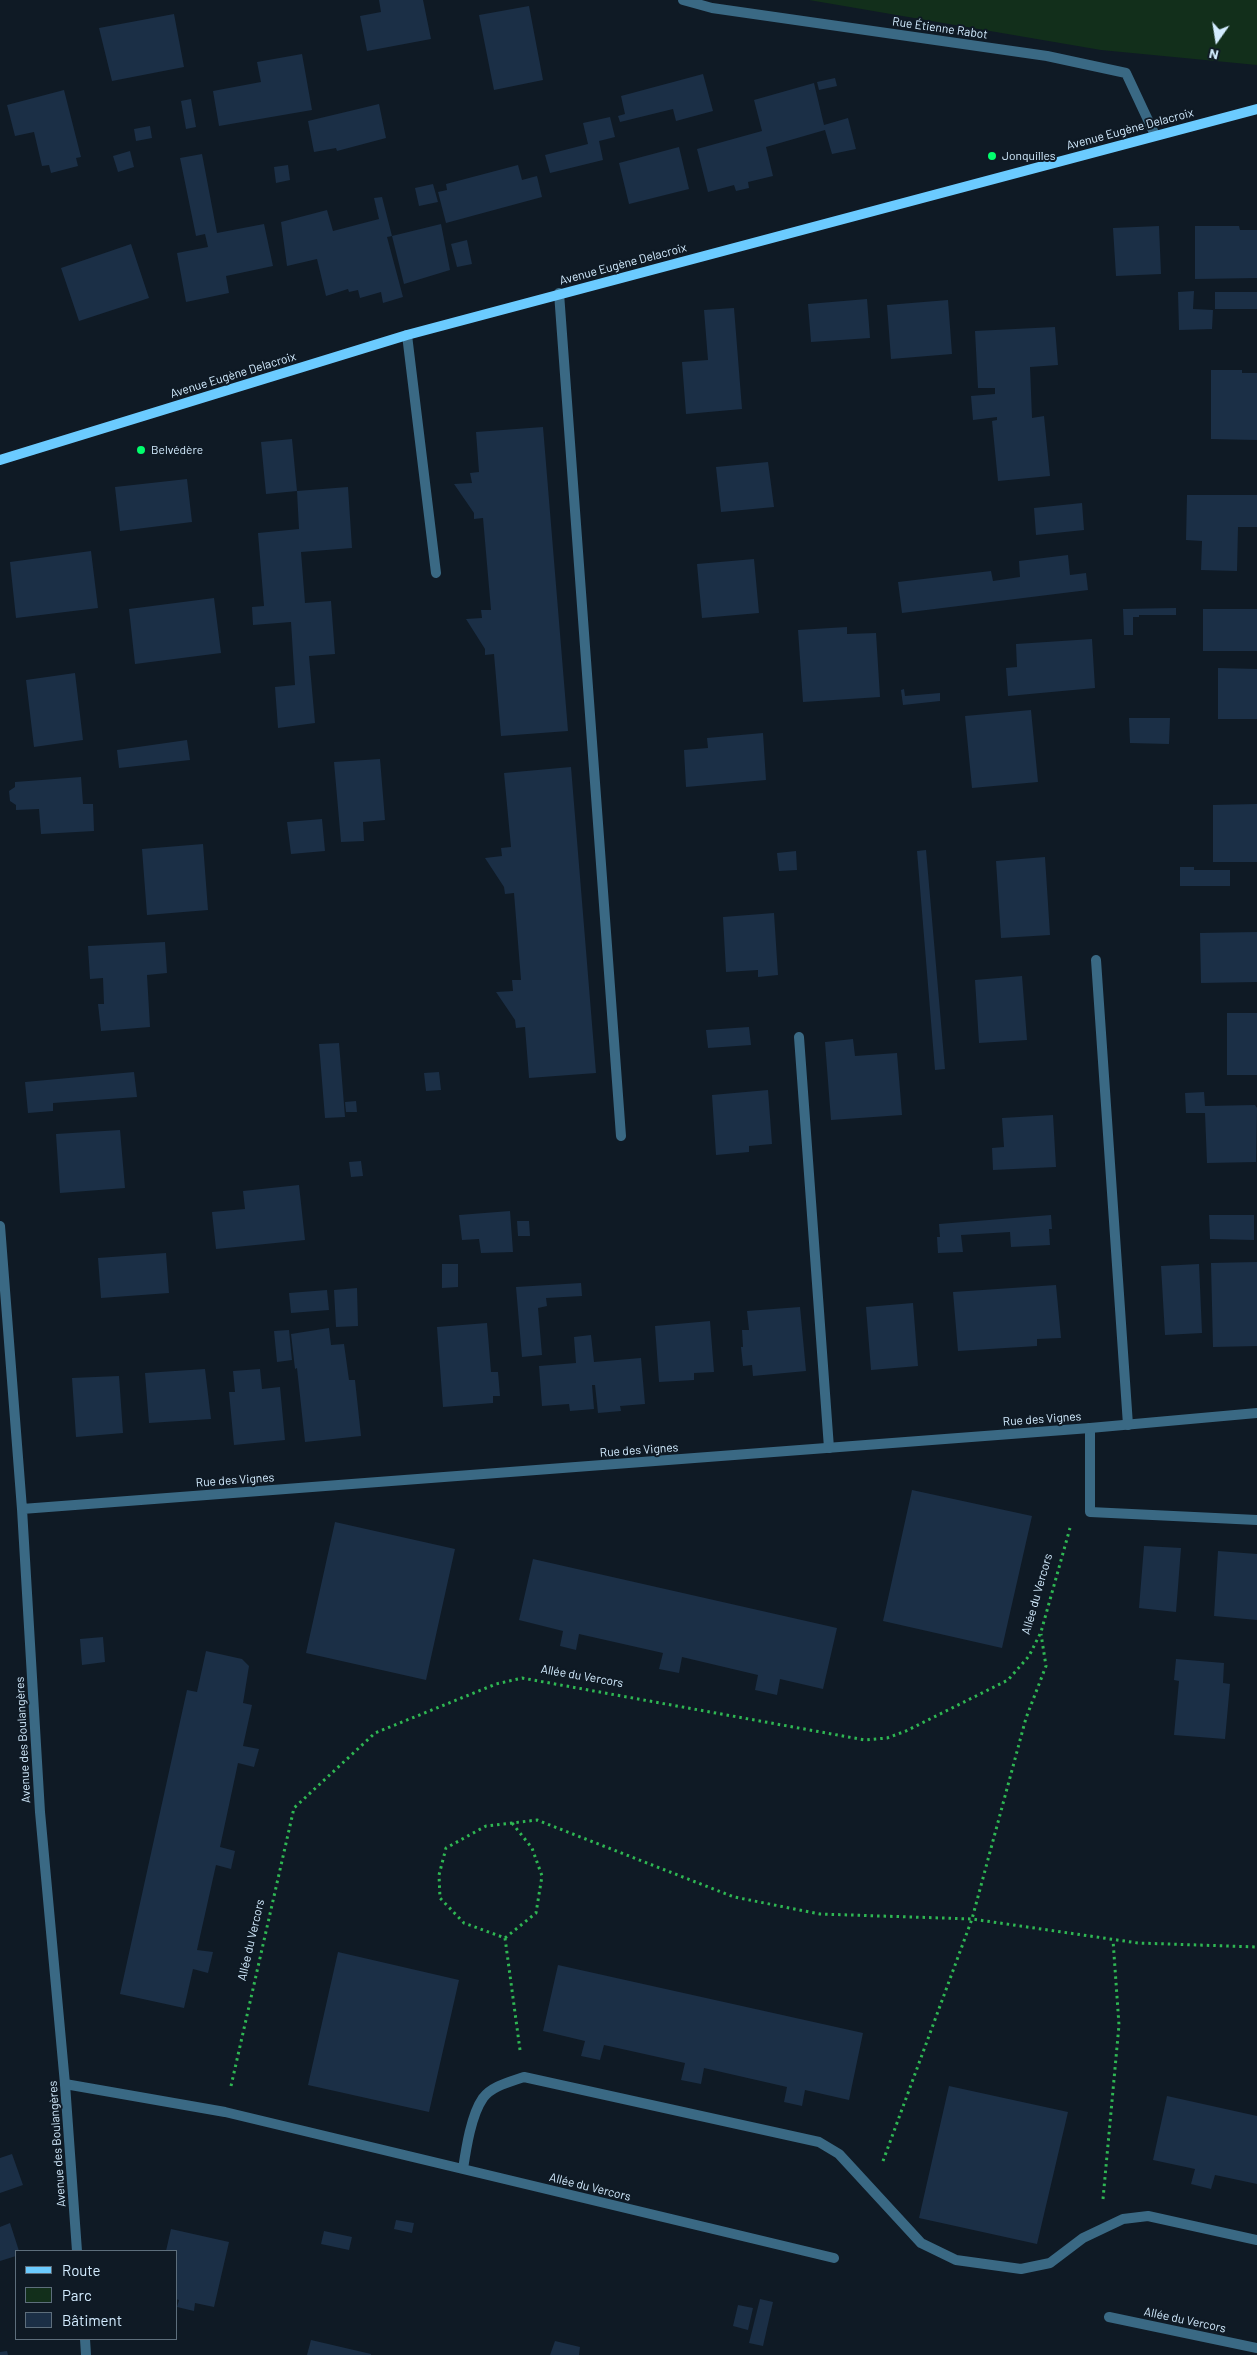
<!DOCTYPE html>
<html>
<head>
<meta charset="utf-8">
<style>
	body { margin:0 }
	#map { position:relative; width:1257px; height:2355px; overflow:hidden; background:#0f1a25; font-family:Barlow,sans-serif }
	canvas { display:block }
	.legend { position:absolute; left:15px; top:2250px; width:162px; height:90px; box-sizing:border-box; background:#0f1a25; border:1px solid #5d6e7c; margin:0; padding:6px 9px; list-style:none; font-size:15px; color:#d3ecff }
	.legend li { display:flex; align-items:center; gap:10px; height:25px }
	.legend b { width:25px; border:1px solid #5d6e7c }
	.north { position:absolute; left:1192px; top:15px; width:50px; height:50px; -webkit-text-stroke:4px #0f1a25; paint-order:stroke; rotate:193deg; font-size:14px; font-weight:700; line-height:20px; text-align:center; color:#d3ecff }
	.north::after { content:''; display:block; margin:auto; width:18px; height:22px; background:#d3ecff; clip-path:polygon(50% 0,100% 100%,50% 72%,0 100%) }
</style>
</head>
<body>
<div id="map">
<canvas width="1257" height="2355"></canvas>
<ul class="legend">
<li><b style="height:6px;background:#6bcbff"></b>Route</li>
<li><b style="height:14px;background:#122f1b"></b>Parc</li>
<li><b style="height:14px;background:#1b2f46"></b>Bâtiment</li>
</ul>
<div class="north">N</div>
</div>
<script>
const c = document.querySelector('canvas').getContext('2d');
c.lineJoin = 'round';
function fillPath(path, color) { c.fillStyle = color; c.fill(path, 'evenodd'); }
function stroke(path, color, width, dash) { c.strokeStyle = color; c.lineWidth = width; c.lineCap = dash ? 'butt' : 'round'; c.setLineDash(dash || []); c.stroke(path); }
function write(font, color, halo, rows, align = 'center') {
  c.font = font + ' Barlow,sans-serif'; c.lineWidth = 4; c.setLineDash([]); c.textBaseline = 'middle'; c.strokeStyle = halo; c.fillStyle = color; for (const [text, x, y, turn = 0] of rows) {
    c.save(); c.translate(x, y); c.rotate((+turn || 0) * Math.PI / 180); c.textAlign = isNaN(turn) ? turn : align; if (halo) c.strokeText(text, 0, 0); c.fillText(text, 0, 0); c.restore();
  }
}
fillPath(new Path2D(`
	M809 0H1257V65L1101 50Z`), '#122f1b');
fillPath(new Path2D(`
	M379 0H423L431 39 367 51 360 16 381 12Z
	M529 6 543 80 494 90 479 15Z
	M174 14 184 67 112 81 99 28Z
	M302 54 312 110 219 126 213 91 261 82 257 62Z
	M703 74 713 111 676 121 673 109 620 122 618 116 625 114 621 96Z
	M835 78 837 86 819 90 817 82Z
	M814 83 824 125 848 118 856 149 832 154 825 130 766 147 773 176 748 182 749 188 736 191 734 185 708 192 697 149 762 131 754 100Z
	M64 90 81 157 76 158 78 166 51 173 49 165 42 166 34 132 15 136 7 105Z
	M191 99 196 127 186 129 181 101Z
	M379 104 386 138 337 151 336 148 314 152 308 121Z
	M610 117 615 137 599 141 603 160 550 173 545 155 588 144 583 123Z
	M150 126 152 138 136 141 134 129Z
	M679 147 689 189 629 204 619 163Z
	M130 151 134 167 118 172 113 156Z
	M202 154 217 233 264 224 273 266 226 276 229 293 186 302 177 253 208 247 205 234 196 236 180 158Z
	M288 165 290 180 276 183 274 167Z
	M518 165 522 180 537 176 542 197 446 223 438 192 447 190 446 184Z
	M433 184 438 202 419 206 415 188Z
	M382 197 392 236 387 237 403 297 383 303 381 292 360 298 358 290 349 292 348 289 326 296 317 259 287 266 281 222 327 210 333 231 379 219 374 198Z
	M441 224 450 270 404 284 392 236Z
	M1159 226 1161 274 1116 276 1113 228Z
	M1195 226H1239L1240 230H1257V278L1195 279Z
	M467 240 472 264 457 267 451 244Z
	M131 244 149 298 79 321 61 268Z
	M1194 291 1193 309 1213 310 1212 329 1179 330 1178 292Z
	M1215 292H1257V309H1215Z
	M867 299 870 338 811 342 808 304Z
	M948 300 952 354 891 359 887 305Z
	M734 308 742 409 686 414 682 362 708 360 704 310Z
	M1055 327 1058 365 1030 367 1032 418 1044 416 1050 476 998 481 992 421 997 420V417L973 420 971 396 995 394V388H978L975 331Z
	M1211 370H1242V373H1257V440L1211 439Z
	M543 427 568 731 501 736 494 654 485 655V649L466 619 482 618 481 610H491L483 518 474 519V513L454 484 472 483 470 473 479 472 476 432Z
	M292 439 297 491 266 494 261 442Z
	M768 462 774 507 721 512 716 467Z
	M187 479 192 522 120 531 115 487Z
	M348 487 352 548 301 552 305 603 331 601 335 654 309 656 315 723 278 728 275 687 295 685 291 622 253 625 252 607 264 606 258 533 299 529 297 491Z
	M1187 495H1257V527H1238L1237 571 1201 570 1202 541 1186 540Z
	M1082 503 1084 530 1036 535 1034 508Z
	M91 551 98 608 16 618 10 562Z
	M1068 555 1070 575 1086 573 1088 590 902 613 898 582 991 571 993 581 1020 577 1019 561Z
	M754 559 759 613 702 618 697 564Z
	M214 598 221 653 135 664 129 609Z
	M1176 608V615H1139V617H1133V635H1124L1123 609Z
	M1203 609H1257V651H1203Z
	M847 627V634L876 633 880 697 803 702 798 630Z
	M1092 639 1095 688 1008 696 1006 668 1017 667 1016 644Z
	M1218 668 1257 669V719H1218Z
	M75 673 83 740 34 747 26 680Z
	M904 689 905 696 940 693V701L903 705 901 690Z
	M1031 710 1038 782 972 788 965 716Z
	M1129 718H1170L1169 744 1130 743Z
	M763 733 766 780 686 787 684 750 708 748 707 738Z
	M187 740 190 760 119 768 117 750Z
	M380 759 385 820 363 822 364 841 341 842 334 762Z
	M571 767 596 1073 529 1078 525 1027 516 1028 515 1020 496 992 513 991 512 980H521L514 893 505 894 504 887 485 858 502 856 501 848 511 847 504 773Z
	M81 777 83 804H93L94 831 41 834 39 809 16 810V805L10 801 9 791 15 787V782Z
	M1257 804V862H1213V805Z
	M322 819 325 851 291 854 287 822Z
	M203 844 208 910 147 915 142 849Z
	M926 850 945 1069 935 1070 917 851Z
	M796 851 797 870 779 871 777 853Z
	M1045 857 1050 935 1001 938 996 861Z
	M1180 867H1194V870H1230V886H1180Z
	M774 913 778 975 758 977V970L726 972 723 917Z
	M1257 932V982L1201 983 1200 933Z
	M165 942 167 973 147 975 150 1027 101 1031 98 1004H104L103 978 90 979 88 946Z
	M1022 976 1027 1040 979 1043 975 980Z
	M1227 1013H1257V1075H1227Z
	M749 1027 751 1045 708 1048 706 1030Z
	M853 1039 855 1056 897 1053 902 1115 831 1120 825 1042Z
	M339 1043 345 1117 325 1118 319 1044Z
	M134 1072 137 1097 53 1103V1111L28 1113 25 1082Z
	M439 1072 441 1090 426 1091 424 1073Z
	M768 1090 772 1144 749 1146V1152L716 1155 712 1095Z
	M1204 1092 1205 1106 1255 1105 1257 1108 1256 1162 1207 1163 1205 1113H1186L1185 1093Z
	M356 1101 357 1112H346L345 1102Z
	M1053 1115 1056 1167 993 1170 992 1148 1004 1147 1002 1118Z
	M120 1130 125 1188 60 1193 56 1134Z
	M361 1161 363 1176 351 1177 349 1162Z
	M299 1185 305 1240 216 1249 212 1212 245 1209 243 1191Z
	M510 1211 513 1252 481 1253 479 1239 462 1240 459 1215Z
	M1051 1215 1052 1229H1049L1050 1245 1011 1247 1010 1232 961 1235 963 1252 938 1253 937 1237H940L939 1224Z
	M1209 1215H1254V1240L1210 1239Z
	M517 1221H529L530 1236H518Z
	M166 1253 169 1293 101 1298 98 1258Z
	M1257 1262V1346L1213 1347 1211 1263Z
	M442 1264H458V1287L442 1288Z
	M1199 1264 1202 1333 1165 1335 1161 1266Z
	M581 1283 582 1296 546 1298 547 1306 538 1308 542 1355 522 1357 516 1287Z
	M1056 1285 1061 1338 1037 1339V1346L958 1351 953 1292Z
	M357 1288 358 1326 336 1327 334 1290Z
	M327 1290 329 1310 291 1313 289 1293Z
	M913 1303 918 1366 871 1370 866 1307Z
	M800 1307 806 1371 753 1376 752 1365 743 1366 741 1347H743L742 1330H749L747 1311Z
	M710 1321 714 1372 694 1373V1380L659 1382 655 1326Z
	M487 1323 491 1372H498L500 1396H493V1403L443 1407 437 1327Z
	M329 1328 331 1345 344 1344 349 1380H355L361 1436 305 1442 297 1368 295 1369 291 1334Z
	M289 1330 292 1360 277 1362 274 1331Z
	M591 1335 594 1362 641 1358 645 1404 620 1406 621 1411 598 1413 595 1385H592L594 1409 570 1411 569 1404 542 1406 539 1366 576 1363 574 1337Z
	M205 1369 211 1419 149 1423 145 1373Z
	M260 1369 262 1389 280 1387 285 1440 234 1445 229 1392H235L233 1371Z
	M119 1376 123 1433 76 1437 72 1378Z
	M912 1490 1032 1516 1002 1648 883 1621Z
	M335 1522 455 1549 426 1680 306 1653Z
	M1144 1546 1181 1548 1176 1612 1139 1608Z
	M1218 1551 1257 1554V1620L1214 1616Z
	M533 1559 837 1628 823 1689 780 1679 777 1695 755 1690 758 1675 682 1657 679 1673 659 1669 663 1653 579 1634 576 1650 560 1646 563 1631 519 1620Z
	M103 1637 105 1662 82 1665 80 1639Z
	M206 1651 242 1659 249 1666 243 1703 252 1705 243 1746 259 1749 254 1767 238 1763 220 1847 235 1851 231 1869 216 1865 197 1950 213 1952 208 1973 193 1969 184 2008 120 1994 187 1690 197 1692Z
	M1176 1659 1224 1663 1223 1683 1230 1684 1225 1739 1174 1735 1179 1681 1174 1680Z
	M338 1952 459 1980 429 2112 308 2085Z
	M558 1965 863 2033 849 2100 805 2090 802 2106 784 2102 787 2087 704 2068 701 2084 681 2080 685 2063 604 2045 600 2060 581 2056 585 2041 543 2031Z
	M949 2086 1068 2112 1037 2244 919 2218Z
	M1167 2096 1257 2116V2184L1215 2175 1211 2189 1191 2184 1195 2169 1153 2160Z
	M12 2154 23 2185 0 2193V2158Z
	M396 2220 414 2223 412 2233 394 2229Z
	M10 2223 19 2251H16V2256L0 2261V2227Z
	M171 2229 229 2242 214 2307 195 2303 194 2311 177 2307 179 2300 176 2299V2251H166Z
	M324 2231 352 2237 349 2250 321 2244Z
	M760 2299 773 2302 763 2346 749 2343Z
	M738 2305 753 2308 748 2330 733 2326Z
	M311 2340 371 2354V2355H307Z
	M555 2341 580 2347 579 2355H550Z
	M7 2351 8 2355H0V2352Z`), '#1b2f46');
stroke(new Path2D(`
	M505 1938 536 1913 542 1876 532 1848 512 1823
	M520 2050 505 1938 464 1923 440 1898 439 1875 446 1848 486 1826 537 1820 734 1897 820 1914 972 1919 1138 1943 1257 1947
	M231 2086 294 1808 375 1733 496 1684 522 1678 865 1740 887 1738 906 1731 1008 1680 1029 1656 1041 1632 1070 1528
	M883 2161 972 1919 1026 1718 1046 1666 1041 1634
	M1103 2199 1119 2025 1113 1940`), '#2fb753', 3, [2.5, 4]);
stroke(new Path2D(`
	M559 293 621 1136
	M407 335 436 573
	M1096 960 1128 1425
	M799 1037 829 1448
	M1090 1428V1512L1257 1520
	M65 2084 225 2112 834 2258
	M463 2169C466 2149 471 2115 483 2098 492 2086 510 2082 524 2077L819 2142 839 2154 921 2243 956 2260 1021 2269 1050 2263 1083 2238 1123 2219 1148 2216 1257 2240
	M1109 2317 1257 2348`), '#3a6984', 10);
stroke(new Path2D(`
	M683 0 712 8 1047 56 1126 73 1155 135
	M0 1226 22 1509 40 1812 65 2084 77 2251
	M22 1509 1090 1428 1257 1413
	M85 2339 86 2355`), '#3a6984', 10);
stroke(new Path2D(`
	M0 460 407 335 1257 109`), '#6bcbff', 10);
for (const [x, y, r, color] of [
	[992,156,5,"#01fe6d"],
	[141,450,5,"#01fe6d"]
]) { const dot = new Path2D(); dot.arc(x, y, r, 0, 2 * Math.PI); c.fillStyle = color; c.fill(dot); stroke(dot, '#0f1a25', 2); }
write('12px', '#d3ecff', '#0f1a25', [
	["Rue Étienne Rabot",940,28,8],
	["Avenue Eugène Delacroix",1130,129,-15],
	["Avenue Eugène Delacroix",623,264,-15],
	["Avenue Eugène Delacroix",233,375,-17],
	["Rue des Vignes",1042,1419,-4],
	["Rue des Vignes",639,1450,-4],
	["Rue des Vignes",235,1480,-4],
	["Allée du Vercors",1037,1594,-74],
	["Allée du Vercors",582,1676,10],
	["Avenue des Boulangères",23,1740,-93],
	["Allée du Vercors",251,1940,-77],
	["Avenue des Boulangères",57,2144,-94],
	["Allée du Vercors",590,2187,14],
	["Allée du Vercors",1185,2320,12]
]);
write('12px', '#d3ecff', '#0f1a25', [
	["Jonquilles",1002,156],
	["Belvédère",151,450]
], 'left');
</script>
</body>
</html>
